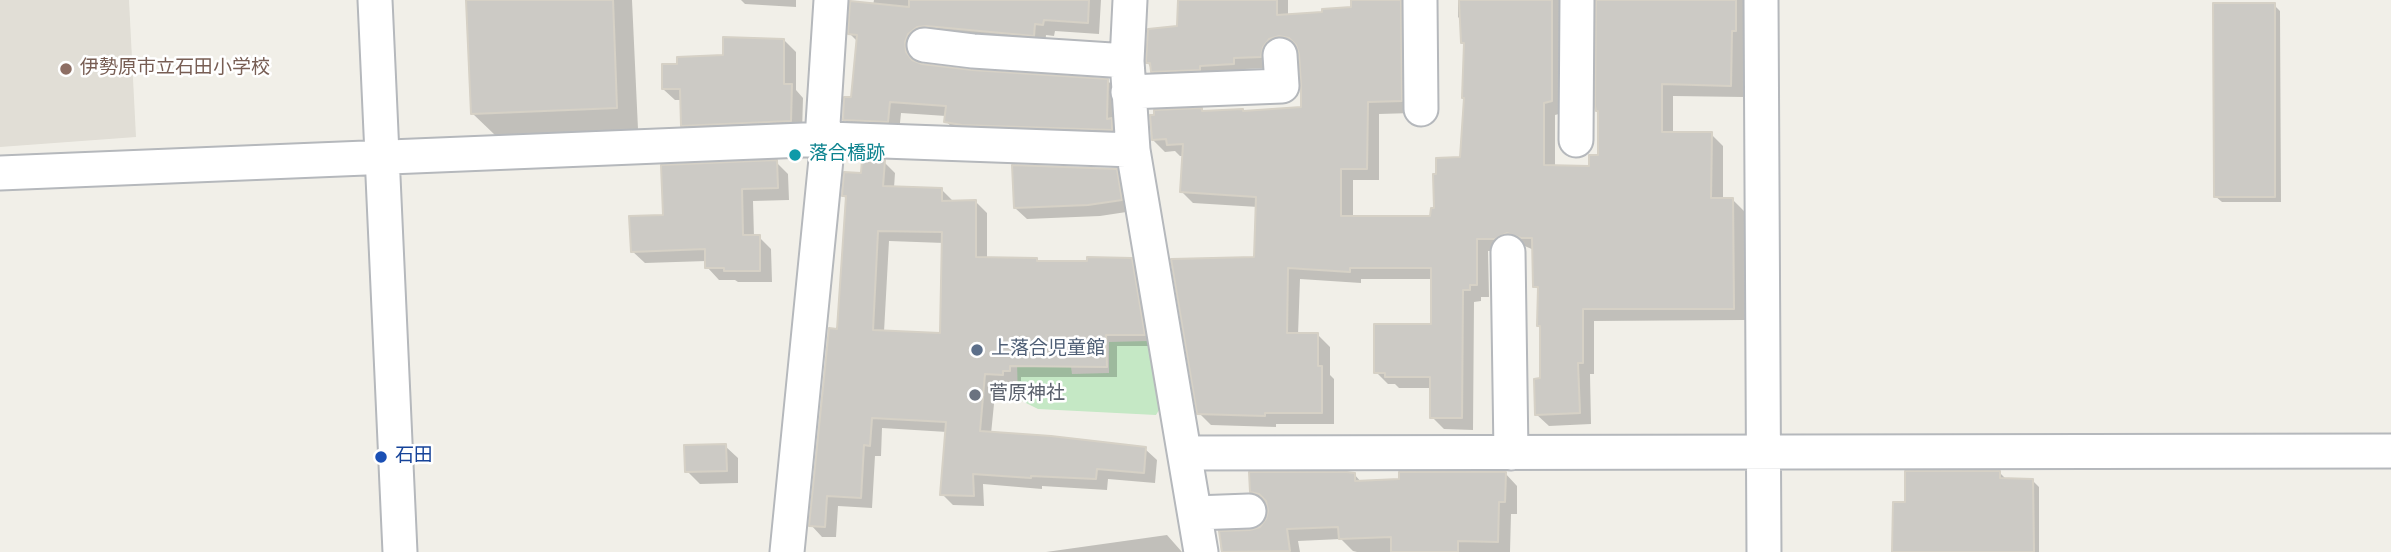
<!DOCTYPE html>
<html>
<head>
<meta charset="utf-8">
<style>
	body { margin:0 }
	canvas { display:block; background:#f1efe8 }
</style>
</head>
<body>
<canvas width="2391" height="552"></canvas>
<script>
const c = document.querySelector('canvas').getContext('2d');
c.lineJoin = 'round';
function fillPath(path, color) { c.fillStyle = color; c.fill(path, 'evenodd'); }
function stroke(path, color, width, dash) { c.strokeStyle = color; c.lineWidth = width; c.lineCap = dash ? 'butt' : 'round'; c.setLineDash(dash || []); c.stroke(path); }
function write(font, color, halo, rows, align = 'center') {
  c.font = font + ' Overpass,"Noto Sans JP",sans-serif'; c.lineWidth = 5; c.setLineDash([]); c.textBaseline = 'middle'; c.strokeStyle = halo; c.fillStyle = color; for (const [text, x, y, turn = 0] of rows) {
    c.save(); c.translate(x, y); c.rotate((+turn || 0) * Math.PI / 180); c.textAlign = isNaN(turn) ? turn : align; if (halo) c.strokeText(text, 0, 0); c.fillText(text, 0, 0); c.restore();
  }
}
fillPath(new Path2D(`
	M0 0H129L136 137 0 147Z`), '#e1ded6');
fillPath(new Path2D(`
	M1036 337V367H1071L1072 374 1109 373V342L1148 341 1159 410 1156 415 1038 409 1018 399 1017 363Z`), '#c5e8c5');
fillPath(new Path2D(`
	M468 0H632L638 129 495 135 473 114Z
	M741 0H796V7L745 4Z
	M874 0H1101L1099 34 1055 31 1054 36 1046 35 1045 47 916 56 917 64 972 72 1108 81 1120 93 1123 141 957 133 946 121V116L901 113 899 133 856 131 844 120 853 99 858 42 850 34 873 5Z
	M1180 0H1288V16L1352 9V0H1412L1413 113 1379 114V180H1353V218L1432 217 1462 159 1466 99V45L1463 42 1462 21 1458 17V0H1563V113L1555 115V167H1591L1600 157V113L1597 111 1598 0H1751L1747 42H1744L1743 97 1673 96V133L1711 134 1723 146V200H1733L1745 212V320L1594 321V374H1590L1591 424 1549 426 1536 414 1542 380V328L1538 325 1539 291 1535 286 1534 250 1520 244 1507 250 1488 251 1489 297H1481V301L1474 302 1473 430 1444 429 1432 417V388H1399L1395 384H1388L1376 372 1432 326 1433 279H1361V283L1300 279 1298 335H1318L1330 347V375L1334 379V424H1276V427L1211 425 1199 413 1256 258 1258 207 1193 203 1181 191 1184 156H1180L1175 151 1165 152 1153 140 1201 110 1204 113H1245L1303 108 1299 49 1291 47 1272 68 1245 69V75L1164 83 1152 71 1148 63 1179 28Z
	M2274 5 2280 11 2281 202H2222L2215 196Z
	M784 40 796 52V90L803 98 802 133 694 137 683 125 682 100H675L663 89 725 57Z
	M776 162 788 174 789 200 753 201 754 237H759L771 249 772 282H738L735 280H719L707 267V261L645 263 632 251 664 216Z
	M884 162 895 173 894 188 942 190 953 201 976 202 987 213V259L1039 263 1131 260 1142 271 1155 346H1117V377H1021V381H1013V385L996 384 991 434 1145 449 1157 460 1155 483 1108 479 1107 490 1042 486V489L983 484 984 506 953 505 942 494 947 432 882 428 881 456H875L872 508 838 506 836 537H822L811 525 839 331 847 199 843 196 863 175ZM889 241 944 243 942 335 884 332Z
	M1116 170 1128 182 1133 211 1100 216 1027 219 1015 208Z
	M725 446 738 458V483L700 484 687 471Z
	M1505 473 1517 486V514H1511L1510 552H1357L1353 551 1341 539 1298 541 1300 552H1221L1220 540 1261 528 1268 520V505L1252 491 1354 474 1362 483Z
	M2000 473 2006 479 2033 481 2039 487V552H1894L1907 503Z
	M1167 535 1182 552H1046Z`), '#0003');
const building = new Path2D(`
	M466 0H613L617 108 471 114Z
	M909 0H1089L1088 23 1044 20 1043 25 1035 24 1034 36 926 26 917 27 908 34 905 42 906 52 912 60 922 64 972 70 1108 79 1107 119 1112 118V130L962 125 944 122 946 106 890 102 888 122 843 120 844 97H851L857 35 848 34 850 1 909 7Z
	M1178 0H1277V15L1322 12V9L1351 7V0H1401L1402 101 1368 102 1367 169H1341V216H1430L1431 208H1434L1433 174H1436V158L1460 157 1464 98H1462L1464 43H1461L1459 0H1552V101L1544 103V165L1589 166V155H1598V111H1596L1595 106 1596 0H1736V31H1732L1731 86 1662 84V132H1712L1711 198H1733L1734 309H1583V363H1578L1580 413 1535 415 1534 379 1540 378V326H1537L1538 287H1533L1532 238H1521L1507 233 1495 239H1477V285H1470V290H1463L1462 418H1430V377H1385V373H1374V324H1431V268H1350V272L1288 268 1287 333H1318V366H1322V413H1265V416L1197 414 1171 259 1254 257 1256 197 1180 192 1183 144 1167 145 1166 139 1152 140 1150 115H1154V110L1202 108V111L1243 109V111L1301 107V85L1299 54 1296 45 1289 38 1279 36 1269 39 1263 47 1261 57 1234 58V64L1200 66V70L1151 72 1150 63H1146V61L1148 29 1177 26Z
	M2213 3H2275V197H2214Z
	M723 37 784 39V84H792L791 121 681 126 680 89H662V64H677V57L723 55Z
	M862 159 885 160 883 186 942 188V201L976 200V257L1037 258V261H1087V257L1132 258 1145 335H1106L1107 367 1010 366V371H1003V375L985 374 980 431 1051 436 1146 447 1144 473 1097 469 1096 479 1031 476V478L973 474 974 496 940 495 946 422 872 418 870 446 864 445 861 498 827 496 825 527 809 526 829 328 837 329 846 196H842L844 172 861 173ZM878 231 942 232 940 333 873 330Z
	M777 160 778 188 742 189 743 235H760V271H724V268H705V249L631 252 629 216 663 215 661 165Z
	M1012 165 1117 169 1122 200 1088 205 1014 208Z
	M726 444 727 471 685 472 684 445Z
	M1905 471H2000V478L2033 479 2034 552H1892L1893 502H1905Z
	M1249 472H1347L1355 473V481L1399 479V472H1506L1505 502H1499L1498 542 1458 541V552H1391V537L1339 539 1338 527 1287 529 1290 551 1222 552 1219 531 1250 530 1260 527 1266 519 1268 511 1266 501 1259 494 1250 492Z`);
fillPath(building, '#cccac5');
stroke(building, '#d6d1c6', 2);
const minor = new Path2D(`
	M375 0 400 552
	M1130 0 1127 61 1133 150 1201 552
	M1420 0 1421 109
	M1761 0 1764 552
	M924 45 973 51 1127 61
	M1128 92 1282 86 1280 55
	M1576 140 1577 0
	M0 173 828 139 1133 150
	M1508 252 1511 453
	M1185 453 2391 451
	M1195 513 1249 511
	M787 552 828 139 823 124 831 0`);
stroke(minor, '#b5b8bc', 37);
stroke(minor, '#fff', 33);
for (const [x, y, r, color] of [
	[66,69,7,"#8d6e63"],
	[795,155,7,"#0f9aa8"],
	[977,350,7,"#5c6f8a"],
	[975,395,7,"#6b7280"],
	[381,457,7,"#1a4fb4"]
]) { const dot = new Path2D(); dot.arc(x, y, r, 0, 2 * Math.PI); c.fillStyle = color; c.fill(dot); stroke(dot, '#fff', 2.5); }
write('19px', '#785e54', '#fff', [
	["伊勢原市立石田小学校",80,69]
], 'left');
write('19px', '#0d838f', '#fff', [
	["落合橋跡",809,155]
], 'left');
write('19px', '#4e5e75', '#fff', [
	["上落合児童館",991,350]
], 'left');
write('19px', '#5b616d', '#fff', [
	["菅原神社",989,395]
], 'left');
write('19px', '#164399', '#fff', [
	["石田",395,457]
], 'left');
</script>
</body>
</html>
